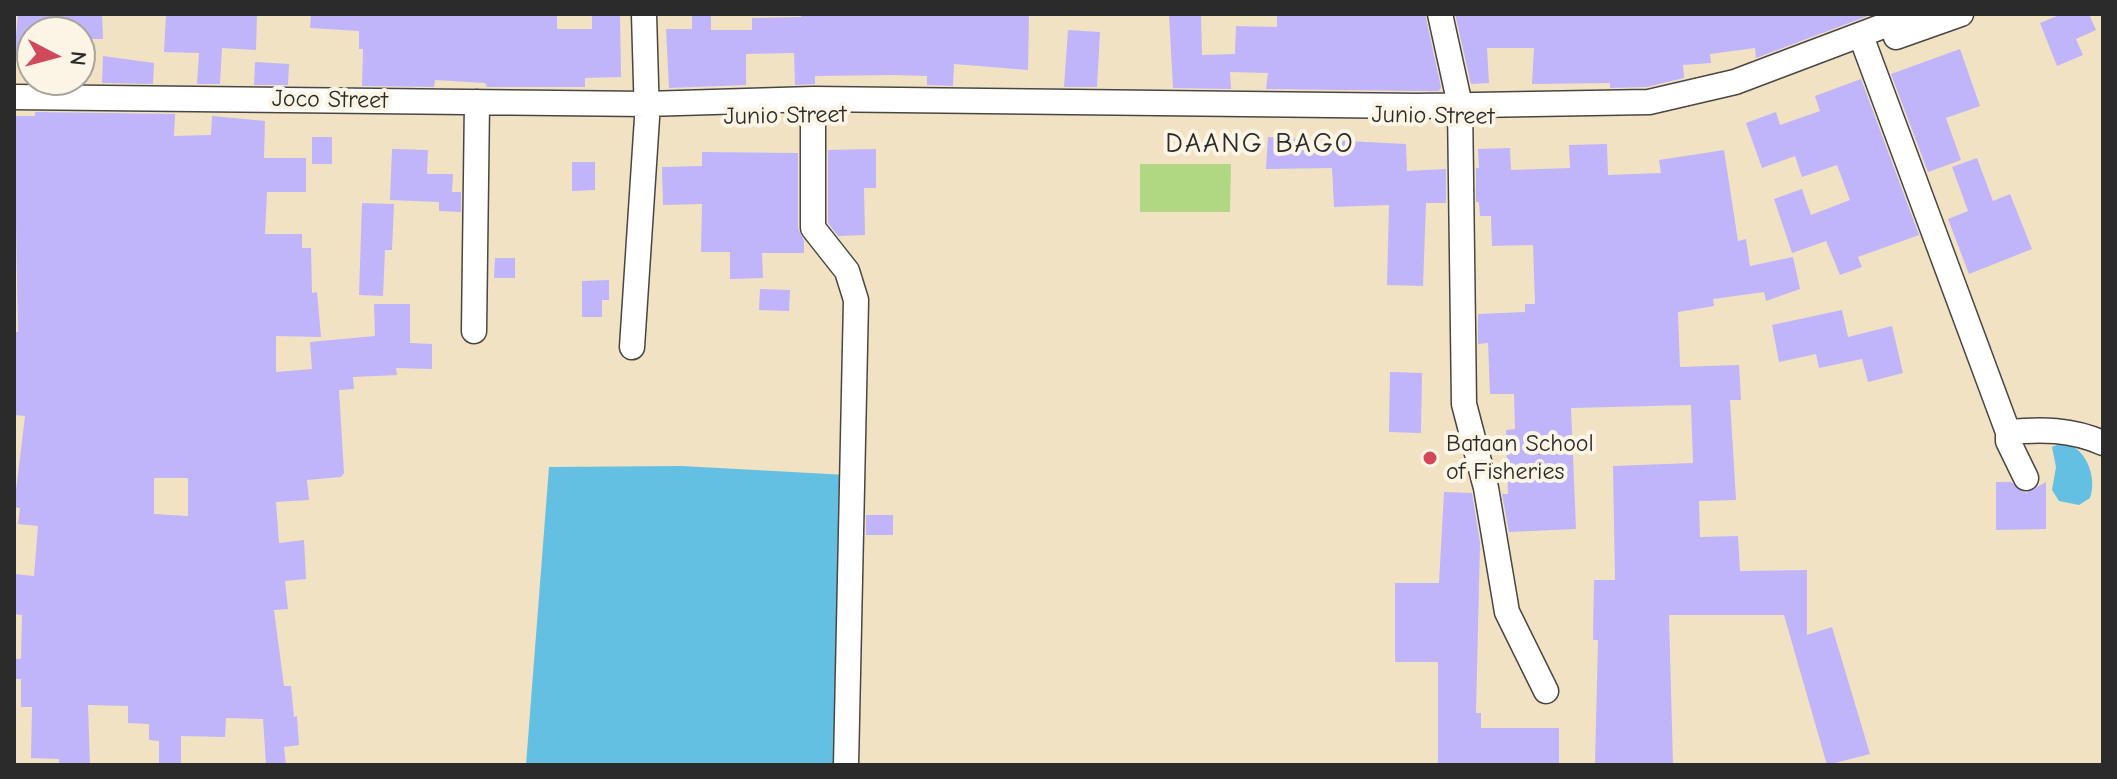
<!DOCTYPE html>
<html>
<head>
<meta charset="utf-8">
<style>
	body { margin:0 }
	#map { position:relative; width:2117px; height:779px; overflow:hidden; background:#f2e2c4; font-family:"Comic Neue",sans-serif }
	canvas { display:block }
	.frame { position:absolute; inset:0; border:16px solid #2b2b2b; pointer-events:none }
	.north { position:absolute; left:16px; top:16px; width:80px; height:80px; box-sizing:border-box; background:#fcf5e5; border:2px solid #a8a49b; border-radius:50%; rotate:96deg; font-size:22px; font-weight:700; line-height:32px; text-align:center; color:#2b2b2b }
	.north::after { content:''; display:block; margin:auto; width:28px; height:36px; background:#d1495b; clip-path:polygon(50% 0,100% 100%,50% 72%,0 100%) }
</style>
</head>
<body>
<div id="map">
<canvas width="2117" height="779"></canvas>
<div class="frame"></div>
<div class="north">N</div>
</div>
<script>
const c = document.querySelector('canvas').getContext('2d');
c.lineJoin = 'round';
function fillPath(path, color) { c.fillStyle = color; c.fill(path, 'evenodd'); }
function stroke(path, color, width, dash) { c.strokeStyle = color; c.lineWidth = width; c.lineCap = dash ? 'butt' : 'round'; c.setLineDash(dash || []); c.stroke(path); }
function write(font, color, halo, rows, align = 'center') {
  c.font = font + ' "Comic Neue",sans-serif'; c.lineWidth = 8; c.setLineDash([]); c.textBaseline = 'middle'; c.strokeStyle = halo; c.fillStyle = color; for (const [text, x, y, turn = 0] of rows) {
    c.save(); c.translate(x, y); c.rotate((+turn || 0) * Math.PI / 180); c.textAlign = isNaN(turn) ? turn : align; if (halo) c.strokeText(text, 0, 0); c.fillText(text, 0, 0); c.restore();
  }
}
fillPath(new Path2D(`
	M1140 164H1231L1230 212H1140Z`), '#b0d781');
fillPath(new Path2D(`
	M2061 443C2085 444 2098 477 2090 498L2079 505 2059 501 2052 490 2056 467 2052 447Z
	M682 466 847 475 834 765H526L549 467Z`), '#64c0e2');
fillPath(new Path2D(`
	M18 14H102L103 39H80V32H32V59L14 57Z
	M166 14H257L256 50 222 48 220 84H197L199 53 164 52Z
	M311 14H557V29H592V14H620L621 77 585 78V87H487L485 83 435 80 434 87 362 86 363 49H359V31L310 28Z
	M692 14H711V30H752V18L801 17V14H1029L1028 70 954 64 953 86 927 85V76L894 75 815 76V84L795 85 794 53 746 54V85L669 88 666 29H692Z
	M1169 14H1201L1202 55 1235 54 1236 26 1277 27V14H1425L1441 87 1439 91H1417L1266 89 1268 73 1230 72 1231 89 1173 88Z
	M1455 14 1670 16 1873 14 1756 58 1755 48 1710 54 1711 63 1683 65 1684 78 1647 87 1610 88V83L1532 84 1534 48H1487L1489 83 1471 84Z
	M2062 14H2089L2096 30 2076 39 2083 55 2057 66 2040 23Z
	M1068 30 1100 32 1097 87H1064Z
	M1960 49 1980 106 1946 118 1961 160 1928 172 1891 74Z
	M103 56 154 63 153 84 102 83Z
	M255 62 289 64 288 85H254Z
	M1861 79 1919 235 1858 257 1862 267 1840 275 1826 241 1792 253 1774 199 1802 189 1811 215 1850 200 1837 165 1802 177 1795 156 1762 168 1746 123 1776 112 1780 125 1820 111 1815 96Z
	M35 112 175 114 174 136 211 135 212 116 265 121 264 158H306V192H267L265 234H302V248H311L312 293 317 292 321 337 276 336V372L312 369 310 342 375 336 374 304H410V343L432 344V369L396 368 397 375 353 377 354 389 339 390 344 473 341 477 307 480 309 500 276 502 279 543 304 540 306 579 285 581 288 609 274 610 284 686H291L294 717 297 716 299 745 284 747 286 765H266L263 719 226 718 225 737 181 736V765H159V741L149 740V724L128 723V706L88 705 90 765H59V759L31 758 32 707H21V679H14L15 659H21L22 615 14 614V574L34 576 38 526 18 524 20 508 14 507 25 416 14 415V332H18L14 116H35ZM154 478H188V516L154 514Z
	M312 137H332V164H312Z
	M1268 137 1406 144 1407 171 1446 169V203H1426L1423 286 1387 285 1389 205 1334 207 1332 168 1266 169Z
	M1607 144 1608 175 1661 173 1659 160 1724 150 1738 241 1746 239 1750 266 1793 257 1800 289 1766 301 1764 292 1713 299 1714 306 1678 312 1680 367 1739 365 1741 400H1730L1736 500 1699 501 1700 537 1738 536 1740 571 1807 570V635L1832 627 1870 754 1827 765 1784 615H1669L1673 765 1595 763 1598 640H1593L1594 580H1615L1613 466 1693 463 1691 405 1571 408 1576 529 1509 532 1502 494H1508L1506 430 1515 429 1514 394H1490L1488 343 1478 344V314L1525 312V304H1535L1533 245 1492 246 1491 216H1480L1479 202H1476V168H1479L1478 149 1510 148 1511 170 1570 168 1569 145Z
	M392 149 428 150 427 174H453L452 192H461V212L439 211V202L390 200Z
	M876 149V188H864L865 235 838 236 828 223V150Z
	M702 152 798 153V228L804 241V253H762L763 278 730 279V252H701L702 204 663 205 662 167 702 166Z
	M1977 158 1993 201 2010 194 2032 249 1969 274 1948 219 1968 211 1952 167Z
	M572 162H595V190L572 191Z
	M362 203 394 204 392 250H385L383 296 359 295Z
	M495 258H515V278H494Z
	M609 280V300H602V317H582V281Z
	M760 289 790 290 789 311 759 310Z
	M1842 310 1848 337 1892 326 1903 373 1868 382 1862 359 1819 368 1816 354 1779 362 1772 325Z
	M1390 372 1422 373 1421 433 1389 432Z
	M1996 482H2011L2026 493 2046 482V529L1996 530Z
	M1444 492 1472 493 1480 543 1476 713H1481V728H1559V765H1438V662H1395V583H1439Z
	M866 515H893V535H866Z`), '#c0b4fb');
const minor = new Path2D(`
	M1440 14 1460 105 1464 404 1486 488 1507 612 1546 691
	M1861 36 2008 432C2042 429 2071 429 2103 443
	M1896 37 1961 14
	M14 97 646 104 813 99 1417 106 1649 102 1735 82 1915 14
	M813 99V228L847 271 856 300 846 765
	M474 331 477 102
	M632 347 647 118 644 14
	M2008 432V441L2026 478`);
stroke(minor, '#494642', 27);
stroke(minor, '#fff', 24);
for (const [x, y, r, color] of [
	[1430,458,8,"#d1495b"]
]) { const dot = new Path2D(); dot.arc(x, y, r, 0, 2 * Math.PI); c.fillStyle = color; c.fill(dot); stroke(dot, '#fcf5e5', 3); }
write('24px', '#2b2b2b', '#fcf5e5', [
	["Joco Street",330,100,1],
	["Junio Street",785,116,-1],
	["Junio Street",1433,116,1]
]);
write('24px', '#2b2b2b', '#fcf5e5', [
	["Bataan School",1446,444],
	["of Fisheries",1446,472]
], 'left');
c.letterSpacing = '2px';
write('28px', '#2b2b2b', '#fcf5e5', [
	["DAANG BAGO",1260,144]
]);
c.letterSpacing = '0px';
</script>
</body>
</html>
